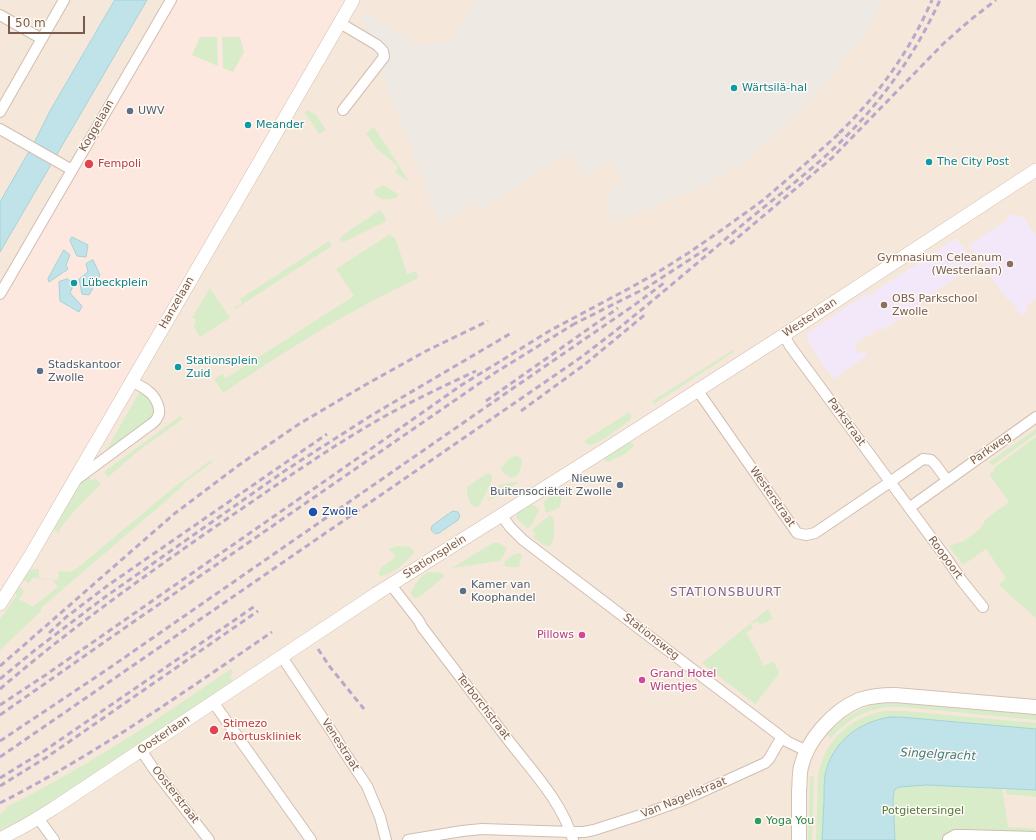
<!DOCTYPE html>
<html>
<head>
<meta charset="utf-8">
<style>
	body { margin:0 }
	#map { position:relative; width:1036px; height:840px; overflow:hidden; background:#fdf6ec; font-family:"DejaVu Sans",sans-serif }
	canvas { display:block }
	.scale { position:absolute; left:8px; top:16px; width:77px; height:18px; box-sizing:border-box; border:2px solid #7a5c4d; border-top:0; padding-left:5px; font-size:12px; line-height:14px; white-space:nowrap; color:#7a5c4d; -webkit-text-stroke:3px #fffaf3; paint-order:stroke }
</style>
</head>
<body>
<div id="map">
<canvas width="1036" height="840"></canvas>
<div class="scale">50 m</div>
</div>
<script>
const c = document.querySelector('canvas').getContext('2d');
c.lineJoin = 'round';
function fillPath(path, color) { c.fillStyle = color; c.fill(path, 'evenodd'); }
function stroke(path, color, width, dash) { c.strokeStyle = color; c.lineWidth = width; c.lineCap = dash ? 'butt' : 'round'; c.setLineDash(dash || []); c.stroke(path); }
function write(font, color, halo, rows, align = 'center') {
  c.font = font + ' "DejaVu Sans",sans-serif'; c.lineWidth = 3; c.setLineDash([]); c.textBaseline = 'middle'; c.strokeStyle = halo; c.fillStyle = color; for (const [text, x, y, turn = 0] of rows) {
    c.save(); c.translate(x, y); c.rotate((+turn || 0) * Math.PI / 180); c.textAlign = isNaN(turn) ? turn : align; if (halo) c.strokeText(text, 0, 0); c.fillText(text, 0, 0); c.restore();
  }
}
fillPath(new Path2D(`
	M0 0H1036V840H0Z`), '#f5e8da');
fillPath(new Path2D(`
	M174 0H347L49 514 0 594V301Z`), '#fde8e0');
fillPath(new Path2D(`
	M473 0H884L860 41 815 95 788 123 746 160 699 189 615 222 605 207 611 189 623 181 610 160 584 176 569 154 480 210 474 203 440 225 359 10 402 34 425 45 447 41 453 35 467 14Z`), '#efe9e4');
fillPath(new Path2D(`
	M1009 214H1012L1016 218 1020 215H1022L1036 236V298L1026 306 1028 310 1021 315 1009 298 1007 299 969 245 1007 220V216Z
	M956 238 975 264 924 300 914 310 888 327 882 330 880 328 854 345 859 354 864 351 867 355 834 379 824 367 808 341 807 336 809 332 866 294 868 296 871 294Z`), '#f3e8fa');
fillPath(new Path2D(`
	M200 37H217L218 66 192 55Z
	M222 37H240L244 52 233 72 223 68Z
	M307 110 316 115 326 130 319 134 308 117 304 114Z
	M374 127 410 183 395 172 398 166 377 149 366 133Z
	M383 185 398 194V196L396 198C387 200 377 201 374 191Z
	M380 210 384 214 386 220 385 222 343 242H341L340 239 343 235Z
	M390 234 396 240 407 274 416 271 418 278C376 298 334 321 295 346 270 361 247 377 223 393L214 379 222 374 226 378 354 296 336 269Z
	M329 241 332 246 235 309 234 308 242 303 240 299Z
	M210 288 230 318 200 337 194 327 196 319 192 318Z
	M733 350 734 352 654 404 652 401Z
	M140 391 145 393 155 406 153 418 103 456Z
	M630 412 631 417 630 420C623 425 597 446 589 445 587 444 586 443 584 441Z
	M180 416 183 419 142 448 108 477 104 472Z
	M1036 429V434L993 465 991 464 989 462Z
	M1036 437V618L999 585 1006 578 986 549 963 565 949 546 964 541 980 529 986 519 1009 502 989 474 994 471V468Z
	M629 441 633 444 634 446 625 454 608 462 605 461 604 458Z
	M515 455 521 458 522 461V464L518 474 516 477H510L502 472 501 469 508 460Z
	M211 460 212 462 206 467 184 483 182 487 41 608V611L0 650V619L17 595 15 593 19 586 23 589 24 592 19 599 33 607 58 587 53 580 33 578 30 582 28 583 23 579C28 571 29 569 39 569V578L58 580 59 571 68 572 75 570 172 489Z
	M489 473 492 476V480L480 505C477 507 476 508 473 506 469 504 466 491 467 487L486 474Z
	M84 477H89L92 481 95 478 101 484C86 499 71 513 59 530L60 531 59 533 51 528Z
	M517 482 518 483 488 501V500L499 485Z
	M559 490C563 496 561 503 559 508L546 513 545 511 544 502 557 491Z
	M529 505C533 504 538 507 539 511L530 527 527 528 519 521 516 517 518 512Z
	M550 515 552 516C556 521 554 537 552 544L548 546 544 545 533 537 535 533 532 530Z
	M493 543H499L507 548 502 558 499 561 452 568Z
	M397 546 410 547 414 551V552C407 562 393 575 380 576L378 572 381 570 380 568 396 557 389 549Z
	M519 553 522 555 519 567H507L505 566 504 564C506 558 513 554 519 553Z
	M429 572 442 573 443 574 444 577 419 597 414 598 411 594C413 586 422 574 429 572Z
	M768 609 773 619 760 625 758 621 751 624 753 629 746 632 764 666 773 661 779 672 778 675 755 704 702 663Z
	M231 669 233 672 230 677 234 683 19 823H14L0 830V814L7 809 5 807C24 799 41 789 59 779 119 746 175 707 231 669Z
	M890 702H898L1036 714V720C1002 717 969 713 935 710 916 709 895 704 877 709 858 713 843 724 831 738L827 735C845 715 863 705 890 702Z
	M884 711H905L1036 723V729L900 717C864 718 833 738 825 775 824 783 824 791 824 800 823 813 823 827 822 840H816L818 776C824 741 849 718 884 711Z
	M810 776 814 777 812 840H808Z
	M904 782 1002 786 1008 827 1034 828 1033 833 1036 840H894V800L893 799 894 792 897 785Z
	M1006 788 1036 790V797L1006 794Z`), '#d8ecc9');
const water = new Path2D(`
	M115 0H147L0 252V202L35 141 50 111Z
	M72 237 88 245 86 257 77 256 70 241Z
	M64 250 70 255 66 265 68 269 49 282 48 279Z
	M93 260 100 275 89 295 82 294 79 279 88 272 86 264Z
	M68 279 73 286 70 293 82 306 79 312 60 301 59 282Z
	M453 511 458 512 460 516 458 520 439 533C435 535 433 532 431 530L432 526Z
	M890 717H900L1036 729V790L927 785 899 787 895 789 894 792 893 799 895 840H822C823 827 823 813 824 800 824 792 824 783 825 775 832 742 858 722 890 717Z`);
fillPath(water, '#bfe3e8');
stroke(water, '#a5d3da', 1);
const minor = new Path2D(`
	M0 15 42 39
	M340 23 377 45 383 51 384 57 343 110
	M0 112 64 0
	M0 129 72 170
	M0 294 171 0
	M784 335 790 346 947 559 962 581 983 607
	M698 391 797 533 806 535 815 533 890 482 923 459 931 460 935 464 947 480
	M77 479 150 425C153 423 156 421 157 418 163 410 155 396 148 391 143 387 137 384 131 381
	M909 508 1036 417
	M502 516 510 527 523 540 775 732 788 742 807 751
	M391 585 419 621 422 627C451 665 480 703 509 741 533 772 562 802 573 840
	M282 657 336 738 341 747 367 786 380 817 386 840
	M213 702 311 840
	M141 750 153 768 209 840
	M38 818 54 840
	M408 840 462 831 482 829 571 832H584L594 830 650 812 686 799 765 763 769 759 777 745 782 738
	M948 840V839L955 835H964L1036 837`);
const tertiary = new Path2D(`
	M0 604 29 558 253 173 353 0
	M0 839 28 824 54 808 376 594 600 453 784 335 1036 170`);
const secondary = new Path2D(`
	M799 840C799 824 799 807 799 791 800 783 799 775 801 767 807 740 833 711 859 700 871 696 883 695 895 695L1036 707`);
stroke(minor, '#d1beb0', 12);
stroke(tertiary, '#d1beb0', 14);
stroke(secondary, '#d6c0b0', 16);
stroke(minor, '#fff', 10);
stroke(tertiary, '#fff', 13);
stroke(secondary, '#fff', 14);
stroke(new Path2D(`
	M839 133C878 96 911 49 932 0
	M730 244 832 158 943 44 969 21 996 0
	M572 325 646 288 709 247
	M486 401 618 308
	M521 411 584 365 647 313
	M49 633 65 618 107 586 327 434
	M318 649 330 667 364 709
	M0 666 174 514 239 465 299 424 365 385 426 351 488 321
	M0 679 35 650 105 597 286 470 372 415 513 332
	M0 689C67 631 139 580 212 529 270 490 326 449 387 415 416 399 446 385 476 371
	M0 705 47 674 368 451 460 386 551 330 628 289 655 274 690 252 723 229 762 201 803 166 843 130
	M0 715 126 627 493 374 574 324
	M0 741 105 671 525 380 633 306 664 283
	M0 757 580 358 614 332C659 296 703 258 747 221 775 198 804 176 831 151 878 107 913 59 940 0
	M0 778 44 751 255 606
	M0 786 47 757 258 611
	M0 803C96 754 183 693 272 632`), '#b9a8c9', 3, [6, 4]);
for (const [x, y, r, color] of [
	[734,88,4,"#0f9aa8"],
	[130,111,4,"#5c6f8a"],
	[248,125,4,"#0f9aa8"],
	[929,162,4,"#0f9aa8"],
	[89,164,5,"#e0444e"],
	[1010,264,4,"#8d6e63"],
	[74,283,4,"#0f9aa8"],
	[884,305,4,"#8d6e63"],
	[178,367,4,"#0f9aa8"],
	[40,371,4,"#5c6f8a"],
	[620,485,4,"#5c6f8a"],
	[313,512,5,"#1a4fb4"],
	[463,591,4,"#5c6f8a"],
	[582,635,4,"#d1479c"],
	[642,680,4,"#d1479c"],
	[214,730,5,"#e0444e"],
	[758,821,4,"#2e9e5b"]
]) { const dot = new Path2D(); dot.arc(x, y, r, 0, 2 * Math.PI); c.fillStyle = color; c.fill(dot); stroke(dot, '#fffaf3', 1.5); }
write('11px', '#0d838f', '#fffaf3', [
	["Wärtsilä-hal",742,88],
	["Meander",256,125],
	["The City Post",937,162],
	["Lübeckplein",82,283],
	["Stationsplein",186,361],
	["Zuid",186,374]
], 'left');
write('11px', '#4e5e75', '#fffaf3', [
	["UWV",138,111],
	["Stadskantoor",48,365],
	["Zwolle",48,378],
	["Nieuwe",612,479,"right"],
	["Buitensociëteit Zwolle",612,492,"right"],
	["Kamer van",471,585],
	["Koophandel",471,598]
], 'left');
write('11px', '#7a5c4d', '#fffaf3', [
	["Koggelaan",97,126,-60],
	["Hanzelaan",177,303,-60],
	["Westerlaan",810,318,-33],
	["Parkstraat",846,422,54],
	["Parkweg",991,449,-35],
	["Westerstraat",772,497,55],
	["Stationsplein",435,557,-32],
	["Roopoort",945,558,54],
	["Stationsweg",651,637,38],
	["Terborchstraat",483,707,52],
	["Oosterlaan",164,735,-34],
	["Venestraat",340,745,57],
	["Oosterstraat",175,795,52],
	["Van Nagellstraat",684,798,-22]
]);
write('11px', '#be3a42', '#fffaf3', [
	["Fempoli",98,164],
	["Stimezo",223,724],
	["Abortuskliniek",223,737]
], 'left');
write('11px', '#785e54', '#fffaf3', [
	["Gymnasium Celeanum",1002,258],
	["(Westerlaan)",1002,271],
	["OBS Parkschool",892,299,"left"],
	["Zwolle",892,312,"left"]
], 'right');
write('11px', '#164399', '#fffaf3', [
	["Zwolle",322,512]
], 'left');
write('11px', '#b23c85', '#fffaf3', [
	["Pillows",574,635],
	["Grand Hotel",650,674,"left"],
	["Wientjes",650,687,"left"]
], 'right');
write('11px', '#537a41', '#fffaf3', [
	["Potgietersingel",923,811]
]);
write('11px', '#27864d', '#fffaf3', [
	["Yoga You",766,821]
], 'left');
c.letterSpacing = '1px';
write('12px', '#846695', '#fffaf3', [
	["STATIONSBUURT",726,593]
]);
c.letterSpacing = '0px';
write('italic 12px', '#437c86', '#fffaf3', [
	["Singelgracht",938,755,3]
]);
</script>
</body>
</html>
